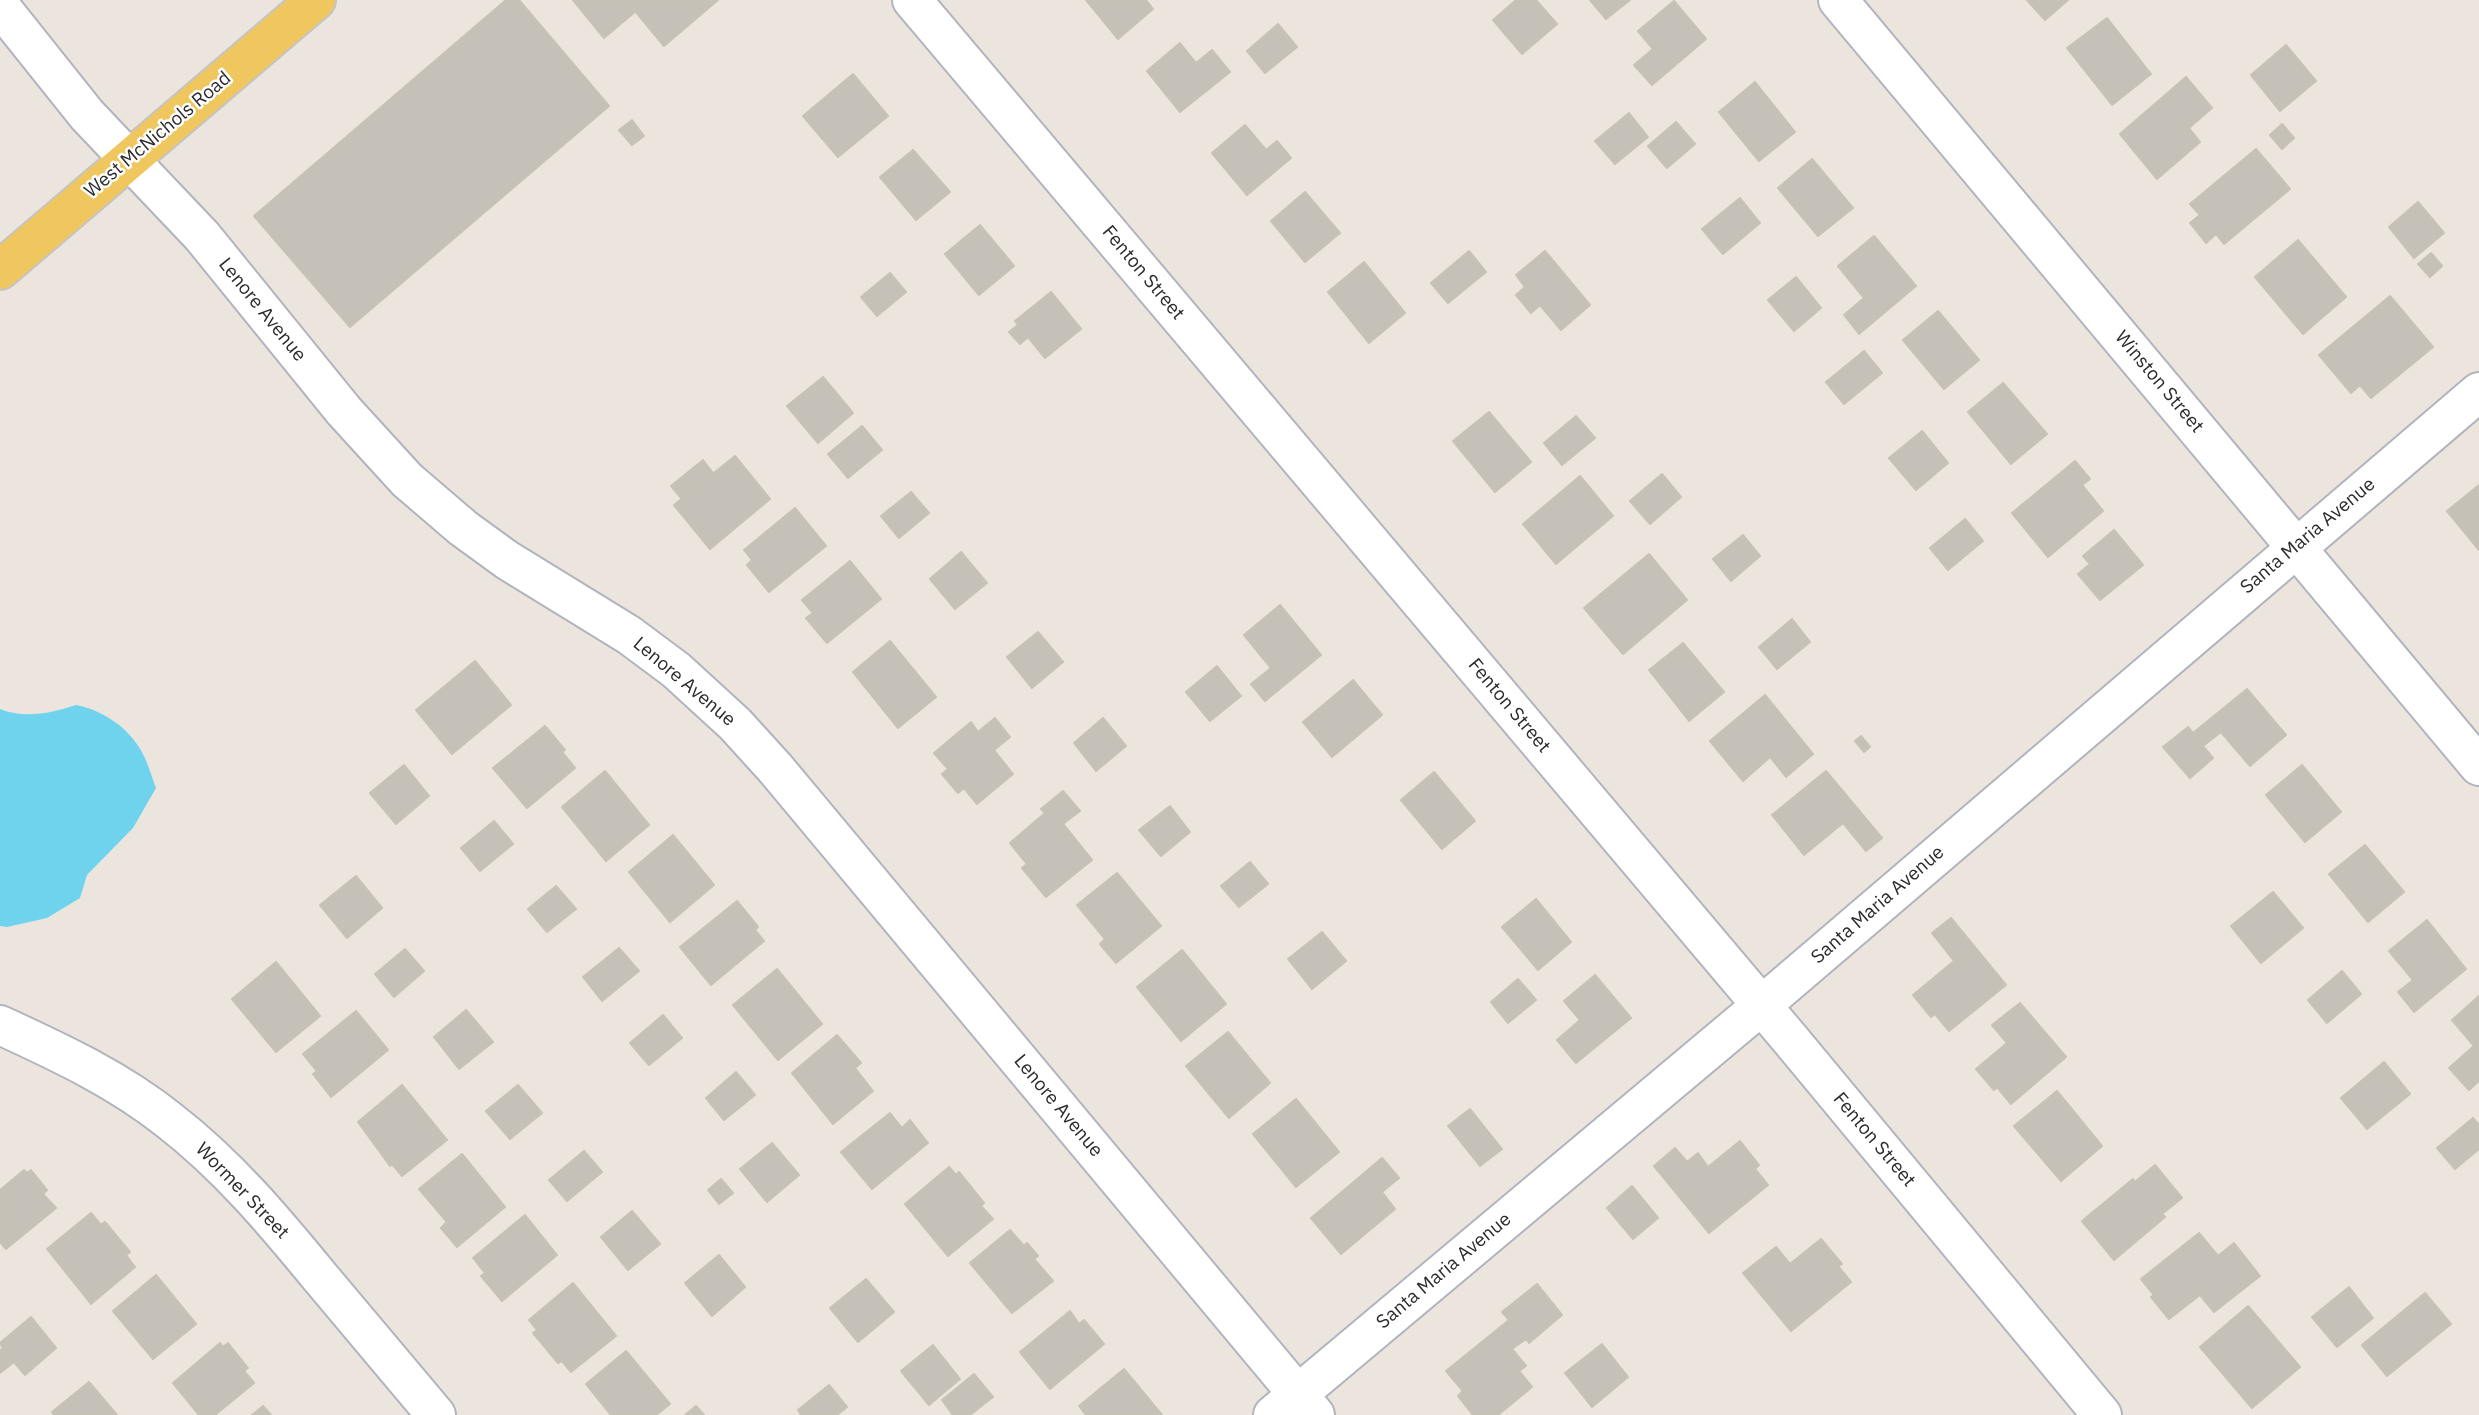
<!DOCTYPE html>
<html>
<head>
<meta charset="utf-8">
<style>
	body { margin:0 }
	canvas { display:block; background:#ece5dd }
</style>
</head>
<body>
<canvas width="2479" height="1415"></canvas>
<script>
const c = document.querySelector('canvas').getContext('2d');
c.lineJoin = 'round';
function fillPath(path, color) { c.fillStyle = color; c.fill(path, 'evenodd'); }
function stroke(path, color, width, dash) { c.strokeStyle = color; c.lineWidth = width; c.lineCap = dash ? 'butt' : 'round'; c.setLineDash(dash || []); c.stroke(path); }
function write(font, color, halo, rows, align = 'center') {
  c.font = font + ' "IBM Plex Sans",sans-serif'; c.lineWidth = 5; c.setLineDash([]); c.textBaseline = 'middle'; c.strokeStyle = halo; c.fillStyle = color; for (const [text, x, y, turn = 0] of rows) {
    c.save(); c.translate(x, y); c.rotate((+turn || 0) * Math.PI / 180); c.textAlign = isNaN(turn) ? turn : align; if (halo) c.strokeText(text, 0, 0); c.fillText(text, 0, 0); c.restore();
  }
}
fillPath(new Path2D(`
	M76 705C101 710 125 725 139 747 147 759 151 775 156 788L133 828 87 875 80 898 47 918 7 927 0 926V709C25 719 52 713 76 705Z`), '#70d3ee');
const building = new Path2D(`
	M506 0H519L609 106 350 327 254 216Z
	M573 0H626L636 11 604 38Z
	M626 0H718L664 46Z
	M1086 0H1146L1153 9 1118 39Z
	M1516 0H1536L1557 24 1522 54 1493 20Z
	M1590 0H1630L1606 19Z
	M2027 0H2068L2045 20Z
	M1674 1 1706 39 1652 85 1634 65 1653 49 1638 31Z
	M2107 18 2151 74 2112 105 2067 48Z
	M1278 24 1297 47 1265 73 1247 51Z
	M1180 43 1196 63 1212 50 1230 72 1180 112 1147 71Z
	M2286 45 2316 81 2280 111 2251 75Z
	M853 74 888 116 838 157 803 116Z
	M2186 77 2212 108 2189 128 2200 142 2157 179 2120 134Z
	M1755 82 1795 132 1759 161 1719 112Z
	M1629 113 1648 137 1615 164 1595 141Z
	M632 120 644 136 632 145 619 130Z
	M1676 122 1695 144 1667 168 1648 146Z
	M2282 124 2294 138 2282 149 2270 135Z
	M1245 125 1266 150 1277 141 1291 158 1247 195 1212 153Z
	M2256 149 2290 189 2224 244 2216 234 2206 243 2190 223 2200 215 2190 204Z
	M913 150 950 192 916 220 880 177Z
	M1812 159 1853 208 1818 236 1778 188Z
	M1305 192 1340 233 1305 262 1271 221Z
	M1740 198 1760 223 1723 254 1702 229Z
	M2418 202 2444 233 2414 258 2389 227Z
	M980 225 1014 266 979 295 945 254Z
	M1874 236 1916 286 1859 334 1844 315 1864 298 1838 266Z
	M2298 240 2346 297 2303 334 2255 277Z
	M1469 251 1486 272 1448 303 1431 283Z
	M1545 251 1590 305 1561 330 1540 305 1531 313 1516 295 1525 287 1516 275Z
	M2431 253 2442 266 2430 277 2418 264Z
	M1364 262 1405 313 1369 343 1328 292Z
	M890 273 906 292 877 316 861 297Z
	M1796 277 1821 308 1794 331 1768 300Z
	M1051 292 1081 329 1045 358 1028 337 1020 344 1009 332 1018 325 1015 321Z
	M2390 296 2433 347 2371 398 2360 385 2351 393 2319 355Z
	M1938 311 1979 360 1944 389 1903 340Z
	M1864 351 1882 373 1844 404 1826 382Z
	M823 377 853 413 818 443 787 406Z
	M2003 383 2047 434 2011 464 1968 412Z
	M1489 412 1531 462 1495 492 1453 441Z
	M1576 416 1595 438 1562 465 1544 443Z
	M862 426 882 450 848 478 828 454Z
	M1922 431 1948 463 1916 490 1889 458Z
	M735 456 770 499 710 549 674 505Z
	M703 460 713 473 682 499 671 486Z
	M2075 461 2090 479 2082 485 2103 511 2048 557 2012 513Z
	M1662 474 1681 497 1650 524 1630 501Z
	M1580 476 1613 516 1556 564 1523 524Z
	M2479 485V550L2447 511Z
	M911 492 929 513 899 538 881 516Z
	M795 508 826 546 769 592 747 565 752 560 744 550Z
	M1965 519 1983 541 1948 570 1930 548Z
	M2114 530 2143 565 2100 600 2078 574 2090 564 2083 556Z
	M1743 535 1760 556 1731 581 1713 559Z
	M961 552 987 583 955 609 930 579Z
	M1649 554 1687 600 1623 654 1584 608Z
	M850 561 881 599 827 643 806 618 813 613 802 600Z
	M1280 605 1321 655 1265 701 1251 684 1271 668 1244 635Z
	M1792 619 1810 642 1777 669 1759 647Z
	M1038 632 1063 662 1032 688 1007 657Z
	M890 641 936 697 898 728 853 672Z
	M1683 643 1724 692 1689 721 1649 670Z
	M475 661 511 705 452 754 416 710Z
	M1217 666 1241 696 1210 721 1186 692Z
	M1353 680 1382 715 1332 757 1303 722Z
	M2247 689 2286 735 2250 766 2221 732 2203 746 2213 758 2190 778 2163 747 2188 727 2193 733Z
	M1765 695 1813 754 1786 777 1770 757 1743 781 1710 741Z
	M995 718 1010 737 994 750 1013 774 977 804 964 788 958 793 942 774 948 769 934 753 971 722 978 732Z
	M1103 718 1126 746 1096 771 1074 743Z
	M545 726 565 750 562 752 575 768 527 808 493 768Z
	M1861 736 1870 747 1864 752 1855 741Z
	M404 765 429 796 396 824 370 793Z
	M2302 765 2341 812 2305 842 2266 795Z
	M605 771 649 825 606 861 562 807Z
	M1826 771 1882 838 1866 851 1843 823 1804 855 1772 815Z
	M1434 772 1475 821 1442 849 1401 800Z
	M1063 791 1080 811 1063 824 1092 860 1046 897 1022 868 1027 864 1010 843 1045 813 1041 809Z
	M1170 806 1190 832 1161 856 1139 830Z
	M494 821 513 844 480 871 461 848Z
	M673 835 714 885 670 922 629 872Z
	M2365 845 2404 892 2368 922 2329 874Z
	M1250 862 1268 884 1239 907 1221 886Z
	M1117 873 1161 926 1116 963 1100 944 1105 939 1077 905Z
	M356 876 382 908 347 938 320 905Z
	M556 886 576 909 547 932 528 909Z
	M2273 892 2303 928 2261 963 2231 926Z
	M1536 899 1571 942 1538 970 1502 927Z
	M737 901 758 927 755 930 764 941 711 985 680 947Z
	M1951 918 2006 985 1949 1031 1935 1014 1931 1017 1913 995 1954 961 1932 933Z
	M2427 920 2466 969 2414 1012 2398 992 2413 980 2389 951Z
	M1322 932 1346 961 1312 989 1288 959Z
	M619 948 639 971 602 1001 583 977Z
	M405 949 424 971 394 997 375 974Z
	M1182 950 1226 1004 1181 1041 1137 987Z
	M276 962 320 1016 276 1052 232 999Z
	M777 969 822 1024 778 1060 733 1005Z
	M2342 971 2361 994 2327 1023 2308 1000Z
	M1595 975 1631 1018 1576 1063 1557 1040 1580 1020 1564 1001Z
	M1518 979 1536 1000 1508 1023 1491 1002Z
	M2479 996V1081L2469 1090 2449 1068 2474 1046 2452 1020Z
	M2020 1003 2066 1057 2011 1104 1997 1087 1994 1090 1976 1069 2007 1043 1992 1025Z
	M466 1010 493 1042 459 1069 434 1037Z
	M356 1011 388 1050 331 1097 313 1074 317 1071 303 1054Z
	M663 1015 682 1038 649 1065 630 1043Z
	M1228 1032 1270 1083 1229 1118 1186 1066Z
	M837 1035 861 1063 855 1068 873 1091 833 1124 792 1073Z
	M2384 1062 2410 1094 2367 1129 2341 1098Z
	M736 1072 755 1095 724 1120 706 1098Z
	M402 1085 447 1140 402 1176 392 1164 390 1166 358 1122Z
	M518 1085 542 1113 510 1139 486 1111Z
	M2057 1091 2102 1146 2061 1181 2014 1126Z
	M1296 1099 1339 1152 1296 1187 1253 1134Z
	M1470 1109 1502 1149 1480 1166 1448 1126Z
	M890 1113 902 1128 910 1120 928 1143 872 1189 841 1152Z
	M2473 1118 2479 1125V1149L2455 1169 2437 1148Z
	M1740 1141 1759 1165 1755 1169 1768 1185 1709 1233 1654 1166 1675 1148 1687 1162 1698 1153 1708 1167Z
	M772 1143 799 1175 767 1202 740 1169Z
	M584 1151 602 1172 567 1201 549 1180Z
	M462 1154 505 1207 457 1247 441 1228 447 1222 419 1189Z
	M1382 1158 1399 1178 1382 1192 1395 1209 1341 1254 1311 1218Z
	M2155 1165 2182 1198 2162 1214 2165 1217 2114 1260 2082 1221 2133 1179 2135 1182Z
	M949 1167 956 1175 959 1172 984 1203 981 1206 993 1219 948 1256 905 1204Z
	M24 1170 27 1173 31 1170 47 1190 43 1194 56 1208 6 1249 0 1242V1190Z
	M721 1179 733 1193 719 1204 708 1190Z
	M1632 1186 1658 1218 1633 1239 1607 1208Z
	M632 1211 660 1244 628 1270 601 1237Z
	M91 1213 101 1225 105 1222 130 1252 126 1255 135 1267 91 1304 47 1249Z
	M525 1215 557 1255 502 1301 481 1276 485 1273 473 1258Z
	M1010 1230 1024 1246 1027 1243 1038 1256 1034 1259 1053 1281 1012 1313 970 1263Z
	M2199 1233 2218 1256 2234 1243 2260 1276 2214 1312 2200 1295 2169 1319 2151 1297 2154 1295 2141 1279Z
	M1821 1239 1842 1264 1838 1266 1851 1282 1791 1331 1743 1273 1776 1247 1790 1264Z
	M719 1255 745 1287 712 1316 685 1283Z
	M156 1275 196 1324 153 1359 113 1311Z
	M866 1279 894 1312 858 1342 830 1308Z
	M573 1283 616 1336 571 1372 562 1361 558 1363 533 1333 537 1330 529 1320Z
	M1537 1284 1562 1315 1529 1343 1526 1339 1512 1349 1526 1366 1519 1371 1532 1387 1498 1415H1473L1458 1396 1463 1391 1446 1371 1509 1320 1502 1312Z
	M2349 1287 2373 1318 2337 1347 2312 1317Z
	M2425 1293 2451 1324 2387 1376 2362 1345Z
	M2248 1306 2300 1367 2252 1408 2200 1347Z
	M1070 1311 1079 1324 1084 1320 1104 1344 1050 1389 1020 1352Z
	M31 1317 56 1348 25 1375 14 1362 0 1373V1351L3 1348 0 1343Z
	M220 1343 223 1347 228 1343 248 1368 244 1371 254 1383 215 1415H199L173 1383Z
	M1602 1344 1628 1377 1592 1407 1565 1373Z
	M933 1345 960 1379 929 1405 901 1371Z
	M626 1351 670 1404 656 1415H611L586 1384Z
	M1124 1369 1162 1415H1086L1079 1406Z
	M974 1374 993 1397 970 1415H953L942 1400Z
	M89 1382 117 1415H54L52 1412Z
	M829 1385 847 1407 837 1415H801L798 1410Z
	M263 1406 271 1415H252Z
	M696 1406 704 1415H685Z`);
fillPath(building, '#c5c0b8');
stroke(building, '#c8c1b6', 2);
const minor = new Path2D(`
	M912 0 1790 1039 2102 1415
	M1838 0 2479 766
	M0 6 87 115 202 236 344 411 407 480 463 528 507 560 629 635 676 670 735 724 775 768 1315 1415
	M0 1025C59 1052 119 1080 170 1121 228 1166 274 1221 320 1277 359 1323 397 1369 436 1415
	M1273 1415 1762 1005 2479 392`);
const major = new Path2D(`
	M0 270 316 0`);
stroke(minor, '#b1b4be', 42);
stroke(major, '#c4c4c4', 42);
stroke(minor, '#fff', 38);
stroke(major, '#f0c75e', 38);
write('19px', '#2b2b2b', '#fff', [
	["West McNichols Road",158,135,-40],
	["Fenton Street",1143,273,50],
	["Lenore Avenue",262,310,51],
	["Winston Street",2159,382,50],
	["Santa Maria Avenue",2308,536,-40],
	["Lenore Avenue",684,682,40],
	["Fenton Street",1509,706,50],
	["Santa Maria Avenue",1878,905,-41],
	["Lenore Avenue",1058,1106,50],
	["Fenton Street",1874,1140,50],
	["Wormer Street",242,1191,46],
	["Santa Maria Avenue",1444,1271,-40]
]);
</script>
</body>
</html>
